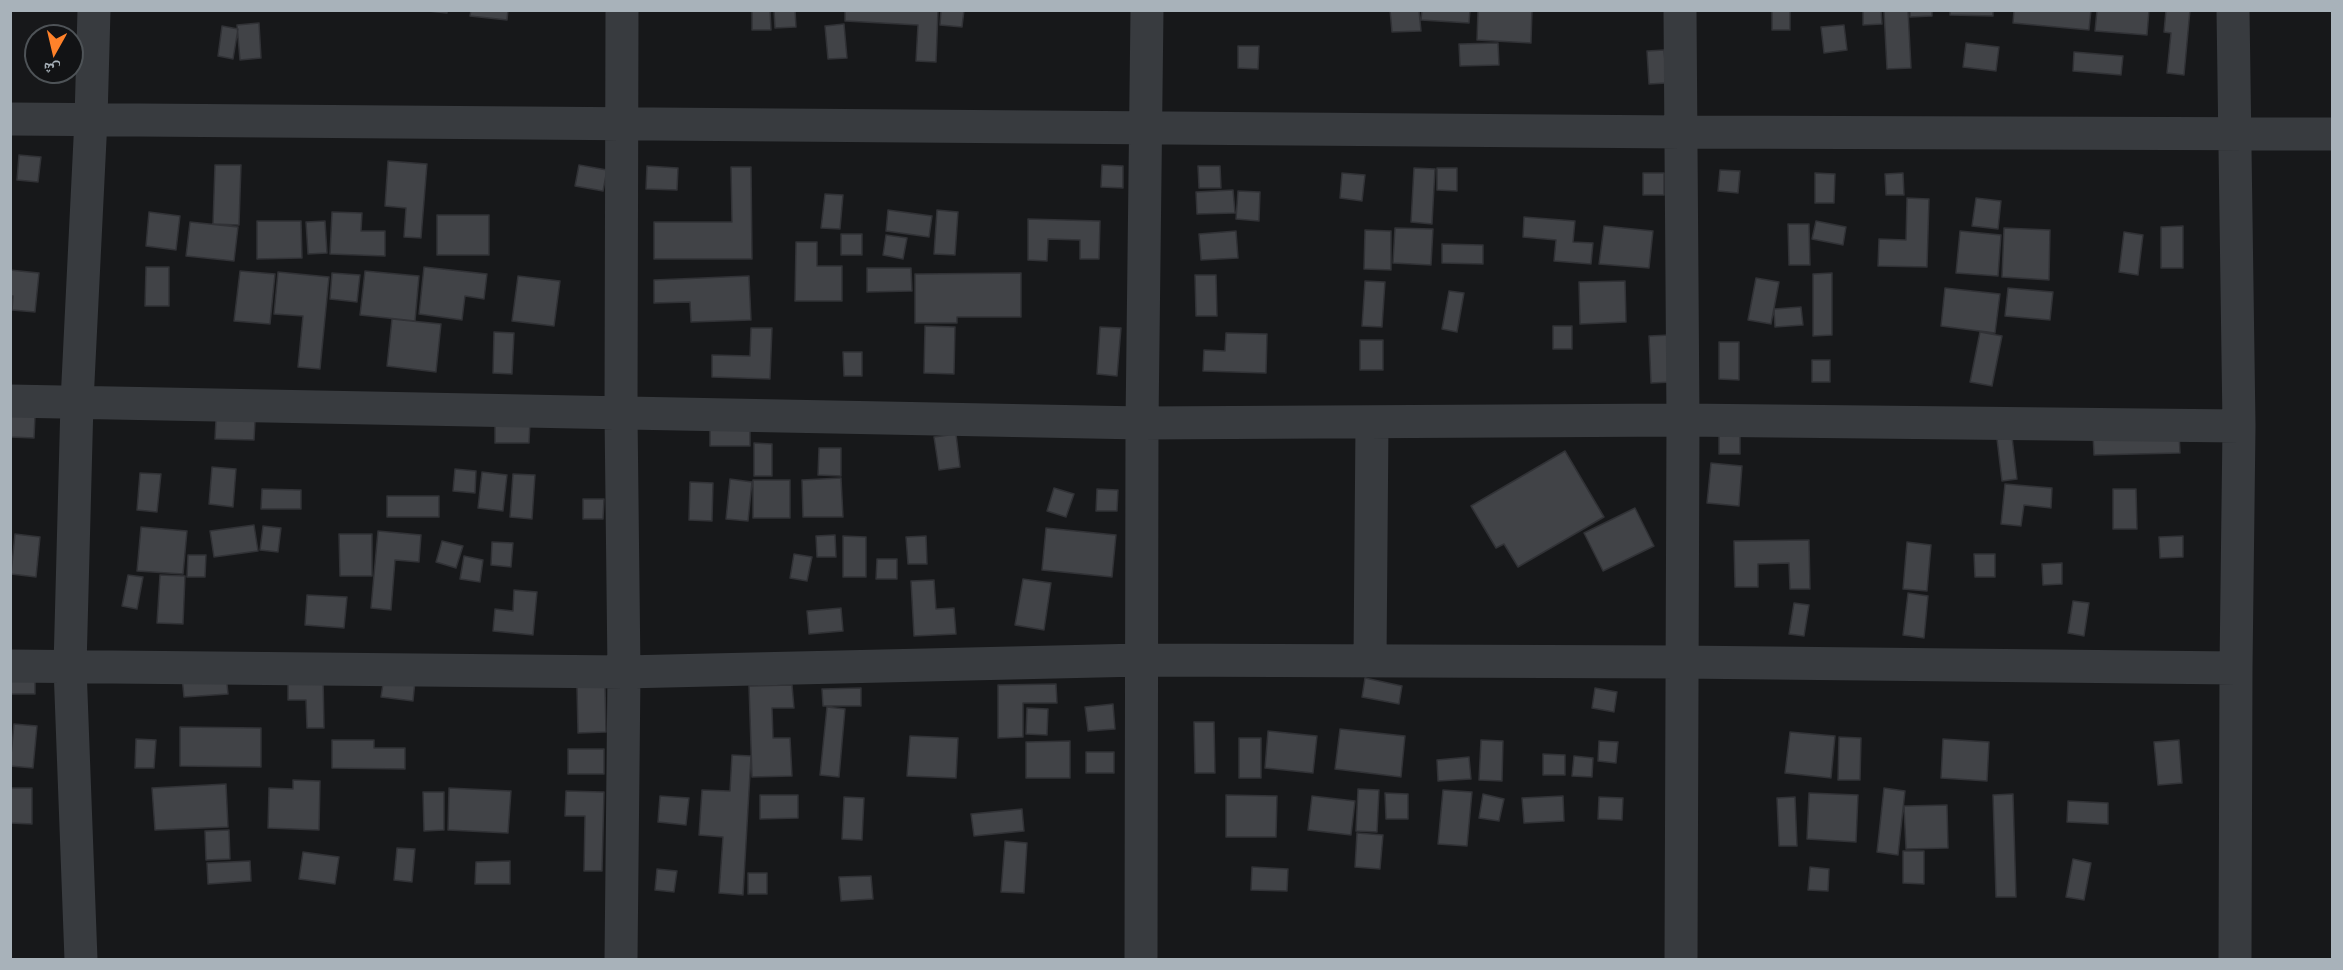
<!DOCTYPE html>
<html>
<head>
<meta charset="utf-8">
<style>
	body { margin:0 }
	#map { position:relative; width:2343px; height:970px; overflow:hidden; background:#17181a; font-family:Barlow,"Noto Naskh Arabic",sans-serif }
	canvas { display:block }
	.frame { position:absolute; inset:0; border:12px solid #a8b2ba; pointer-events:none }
	.north { position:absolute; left:24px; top:24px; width:60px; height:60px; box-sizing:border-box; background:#121315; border:2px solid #4e5357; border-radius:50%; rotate:188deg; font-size:16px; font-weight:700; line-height:24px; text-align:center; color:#a8b2ba }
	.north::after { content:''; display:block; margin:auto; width:21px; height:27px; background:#ff822a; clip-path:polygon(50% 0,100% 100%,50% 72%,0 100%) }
</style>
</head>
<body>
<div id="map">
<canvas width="2343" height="970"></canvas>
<div class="frame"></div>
<div class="north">ش</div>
</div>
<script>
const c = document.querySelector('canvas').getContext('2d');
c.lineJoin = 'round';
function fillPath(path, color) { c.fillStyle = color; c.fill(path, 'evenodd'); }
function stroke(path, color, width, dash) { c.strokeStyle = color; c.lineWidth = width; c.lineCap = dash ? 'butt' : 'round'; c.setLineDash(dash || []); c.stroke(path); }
const building = new Path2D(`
	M419 10H447V13Z
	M471 10H508L507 20 470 16Z
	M752 10H770L771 30H752Z
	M774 10H795L796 27 775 28Z
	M845 10H938L936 62 916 61 918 25 845 21Z
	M941 10H964L962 27 940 25Z
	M1390 10H1419L1421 31 1392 32Z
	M1422 10H1470L1469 23 1421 20Z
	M1478 10H1532L1531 43 1477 40Z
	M1772 10H1790V30H1772Z
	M1863 10H1881L1882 24 1863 25Z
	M1908 10 1911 68 1887 69 1884 11Z
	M1910 10H1932V16L1910 17Z
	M1950 10H1993V16L1950 15Z
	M2014 10H2091L2089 30 2013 23Z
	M2097 10H2149L2147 35 2095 31Z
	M2166 10H2190L2184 75 2167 73 2171 33 2164 32Z
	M259 23 261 58 240 60 237 25Z
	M844 24 847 58 828 59 825 26Z
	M1844 25 1847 50 1824 53 1821 27Z
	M222 26 238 29 233 59 218 56Z
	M1498 43 1499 65 1460 66 1459 44Z
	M1966 43 1999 47 1996 71 1963 67Z
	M1238 46H1259L1258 69 1238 68Z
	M1664 50 1667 83 1649 84 1647 51Z
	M2074 52 2123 56 2121 75 2073 71Z
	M19 155 41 157 38 182 17 180Z
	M388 161 427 164 421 238 404 237 406 208 385 206Z
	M215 165H241L239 225 213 224Z
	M579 165 607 170 603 191 575 186Z
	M1102 165 1123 166V188L1101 187Z
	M647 166 678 168 677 190 646 189Z
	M1198 166H1220L1221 188H1199Z
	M731 167H751L752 259H654V222H732Z
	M1414 168 1435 169 1432 224 1411 222Z
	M1437 168H1457V191L1437 190Z
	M1720 170 1740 171 1738 193 1718 191Z
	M1342 173 1365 175 1362 201 1340 198Z
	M1643 173H1664V195H1643Z
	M1815 173 1835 174 1834 203H1815Z
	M1903 173 1904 195H1886L1885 174Z
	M1233 190 1235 213 1197 214 1196 192Z
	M1238 191 1260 192 1259 221 1236 219Z
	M825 194 843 195 840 229 821 228Z
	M1907 198 1929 199 1927 267 1878 266 1879 239 1906 240Z
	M1976 198 2001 201 1998 229 1972 226Z
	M888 210 932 216 929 237 886 231Z
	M937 210 958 212 955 255 934 254Z
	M149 212 180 216 176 250 146 246Z
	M332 212 362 213 361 231H385V256L330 254Z
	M437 215H489V255H437Z
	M1524 217 1575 221 1573 242 1593 243 1591 264 1554 261 1556 240 1523 237Z
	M1028 219 1100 221 1099 259H1080V240L1048 239 1047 261 1028 260Z
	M257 221H301L302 258 257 259Z
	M325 221 327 253 308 254 306 222Z
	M1816 221 1846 227 1843 245 1812 239Z
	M190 222 238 227 234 261 186 256Z
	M1788 224H1809L1810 265H1789Z
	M1604 226 1653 231 1649 268 1599 264Z
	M2183 226V268H2161V227Z
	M1395 228 1433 229 1431 265 1393 263Z
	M2004 228 2050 230 2049 280 2002 277Z
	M1365 230 1391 231V270L1364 269Z
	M1236 231 1238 258 1201 260 1199 234Z
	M1960 231 2001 235 1998 276 1956 273Z
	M2124 232 2143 235 2138 275 2119 272Z
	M841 234H862V255H841Z
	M886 235 907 238 903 259 883 255Z
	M796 242H817V266H842V301H795Z
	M1442 244 1483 245V264L1442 263Z
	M146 267H169V306H145Z
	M424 267 487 274 484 299 465 296 462 320 419 314Z
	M867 268H911L912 291 867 292Z
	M10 270 39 273 35 312 12 310 13 296H10Z
	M240 271 275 274 270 324 234 321Z
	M365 271 419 276 415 321 360 315Z
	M278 272 329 277 320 369 298 367 303 316 274 314Z
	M332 273 360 275 357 302 330 299Z
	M1021 273V317H957V323H915V274Z
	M1832 273V335L1813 336V274Z
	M1195 275H1216L1217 316H1196Z
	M518 276 560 281 554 326 512 321Z
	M749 276 751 320 691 322 690 302 654 303V280Z
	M1756 278 1779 282 1771 324 1748 320Z
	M1365 281 1385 282 1382 327 1362 326Z
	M1625 281 1626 322 1580 324 1579 282Z
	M1945 288 2000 294 1995 333 1941 326Z
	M2008 288 2053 292 2050 320 2005 316Z
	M1449 291 1464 293 1457 332 1442 329Z
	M1801 307 1803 325 1775 327 1774 309Z
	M392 319 441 324 436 372 387 366Z
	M925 326 955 327 954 374 924 373Z
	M1553 326H1572V349H1553Z
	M1100 327 1121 328 1117 376 1097 374Z
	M751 328H772L770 379 712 377V355L750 356Z
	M494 332 514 333 512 374 493 373Z
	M1980 332 2002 336 1992 386 1970 382Z
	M1226 333 1267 334 1266 373 1203 371 1204 350 1225 351Z
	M1670 335 1672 382 1651 383 1649 336Z
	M1360 340H1383V370H1360Z
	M1719 342H1739V380L1719 379Z
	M843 352H862V376H844Z
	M1812 360H1830V382H1812Z
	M10 415 35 416 34 438 10 437Z
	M216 419 255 421 254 440 215 439Z
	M495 422H530L529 443H495Z
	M710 423H750V446H710Z
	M1719 432 1740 433V454H1719Z
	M2179 432 2180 453 2094 455 2093 434Z
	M956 434 960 467 939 470 934 437Z
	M2012 437 2017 479 2002 481 1997 439Z
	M754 443 772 444V476H754Z
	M819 448H841V476L818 475Z
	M1565 451 1604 517 1518 567 1504 544 1496 548 1471 506Z
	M1711 463 1742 466 1739 506 1707 503Z
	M212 467 236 469 233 507 209 504Z
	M455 469 476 471 475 493 453 491Z
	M482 472 507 475 503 511 478 508Z
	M140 473 161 474 157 512 137 510Z
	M513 474 535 475 532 519 510 517Z
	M841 478 843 517H803L802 480Z
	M730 479 752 482 748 521 726 519Z
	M753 480H790V518H753Z
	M690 482 713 483 712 521 689 520Z
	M2005 484 2052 488 2051 508 2024 505 2021 526 2001 524Z
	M1054 488 1074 494 1066 517 1047 511Z
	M262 489 301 490V509H261Z
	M1097 489 1118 490 1117 511H1096Z
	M2113 489H2136L2137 529H2113Z
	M387 496H439V517H387Z
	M583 499H604L603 519H583Z
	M1635 508 1654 546 1603 571 1584 533Z
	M254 525 258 551 214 557 210 531Z
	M263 526 281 528 278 552 260 550Z
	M141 527 187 531 183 574 137 571Z
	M1046 528 1116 535 1112 577 1042 570Z
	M378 531 421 535 419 562 395 560 391 610 371 608Z
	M15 534 40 537 36 577 11 574Z
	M339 534H372V576H340Z
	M835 535 836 557H817L816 536Z
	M843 536 866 537V577H843Z
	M926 536 927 564H908L906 537Z
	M2183 536V557L2160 558 2159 537Z
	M1809 540 1810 589H1790L1789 563 1758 564V587H1735L1734 541Z
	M442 541 463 546 456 568 436 562Z
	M492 542 513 543 511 567 491 565Z
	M1907 542 1931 545 1927 591 1903 589Z
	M794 554 812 557 807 581 790 578Z
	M1974 554H1995V577H1975Z
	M188 555H206L205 577H187Z
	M464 556 483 560 480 582 460 579Z
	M877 559H897V579H876Z
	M2062 563V584L2043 585 2042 564Z
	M128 575 143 577 137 609 122 606Z
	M160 575 185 576 183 624 157 623Z
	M1023 579 1051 583 1044 630 1015 625Z
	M934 580 936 609 954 608 956 634 914 636 911 581Z
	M514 590 537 592 533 635 493 631 495 609 513 611Z
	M1908 593 1928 596 1924 638 1903 635Z
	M307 595 347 597 344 628 305 625Z
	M2073 601 2089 603 2084 636 2068 633Z
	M1794 603 1809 605 1804 636 1789 634Z
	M841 608 843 631 809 634 807 611Z
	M226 674 228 694 184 697 182 677Z
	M10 675 35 676V694H10Z
	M323 677 324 728H307L306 700H288V679Z
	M384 677 415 681 413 701 381 697Z
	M1365 678 1402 686 1399 704 1362 697Z
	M1056 684 1057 703H1023V737L998 738V685Z
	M792 685 794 708H772L773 738H790L792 776 752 777 749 686Z
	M577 687H605L606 732 578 733Z
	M861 688V706H823L822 689Z
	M1595 688 1617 692 1614 712 1592 708Z
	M1113 704 1115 729 1088 731 1085 707Z
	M827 707 845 709 839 777 820 775Z
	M1027 708 1048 709 1047 735 1026 734Z
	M1194 722H1214L1215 773H1195Z
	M14 724 37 726 33 768 10 766Z
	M180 727 261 728V767L180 766Z
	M1340 729 1405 736 1401 777 1335 769Z
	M1268 731 1317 736 1313 773 1265 768Z
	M1790 732 1835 736 1831 778 1785 773Z
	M910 736 958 738 956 778 907 776Z
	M1839 737 1861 738 1860 780H1838Z
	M1239 738H1261V778H1239Z
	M136 739 156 740 154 768H135Z
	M1943 739 1989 742 1987 781 1941 778Z
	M332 740H374V748H405V769L332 768Z
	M1481 740 1503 741 1502 781 1479 780Z
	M2179 740 2182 783 2158 785 2154 742Z
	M1070 741V778H1026V742Z
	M1599 741 1618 742 1616 763 1598 761Z
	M568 749H604V774H568Z
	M1086 752H1114V773H1086Z
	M1543 754 1565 755V775H1543Z
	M732 755 751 756 743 895 719 893 723 837 699 835 702 790 730 791Z
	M1574 756 1593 758 1592 777 1572 776Z
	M1469 757 1471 779 1438 781 1437 760Z
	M293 780 320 781 319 830 268 828 269 788 293 789Z
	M226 784 228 827 155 830 152 788Z
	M10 788H32V824L10 823Z
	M449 788 511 791 508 833 448 830Z
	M1884 788 1905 791 1898 855 1877 852Z
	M1358 789 1379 790 1377 832 1356 831Z
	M1443 790 1472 792 1467 846 1438 844Z
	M566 791 604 792 602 871H584L585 816H565Z
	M423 792H444V830L424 831Z
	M1385 793 1408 794V819H1386Z
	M1809 793 1858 795 1856 842 1807 839Z
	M1483 794 1504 799 1499 821 1479 818Z
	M2013 794 2016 897H1996L1993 795Z
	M760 795H798V818L760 819Z
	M1226 795 1277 796 1276 837H1226Z
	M660 796 689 798 686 825 658 822Z
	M1312 796 1355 801 1351 835 1308 830Z
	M1563 796 1564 821 1524 823 1522 798Z
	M844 797 864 798 862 840 842 839Z
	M1599 797 1623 798 1622 820 1598 819Z
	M1795 797 1797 846H1779L1777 798Z
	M2068 801 2108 803V824L2067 822Z
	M1947 805 1948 848 1906 849 1904 806Z
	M1022 809 1024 831 974 836 971 814Z
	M229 830 230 859 206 860 205 831Z
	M1357 833 1383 835 1380 869 1355 867Z
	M1005 841 1027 843 1024 893 1001 892Z
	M397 848 415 849 412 882 394 880Z
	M1903 851H1924V884L1903 883Z
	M303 852 339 857 335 884 299 879Z
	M2073 859 2091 863 2084 900 2066 897Z
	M250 861 251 881 208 884 207 863Z
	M510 861V884H475L476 862Z
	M1252 867 1288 869 1287 891 1251 890Z
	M1810 867 1829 869 1828 891 1808 890Z
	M657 869 677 871 674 892 655 890Z
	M748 873H767V894H748Z
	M871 876 873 899 841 901 839 877Z`);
fillPath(building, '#414347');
stroke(building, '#313236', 1.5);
stroke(new Path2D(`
	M1680 10 1683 420 1681 960
	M2233 10 2239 426 2236 668 2235 960
	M10 119 1682 132 2332 134
	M10 401 1142 423 1683 420 2239 426
	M1370 660 1372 422
	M10 666 624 672 1141 660 1680 662 2236 668
	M81 960 70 667 77 402 91 119 94 10
	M621 960 624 672 621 414 622 10
	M1141 960 1142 423 1147 10`), '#383b3f', 33);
</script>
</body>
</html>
